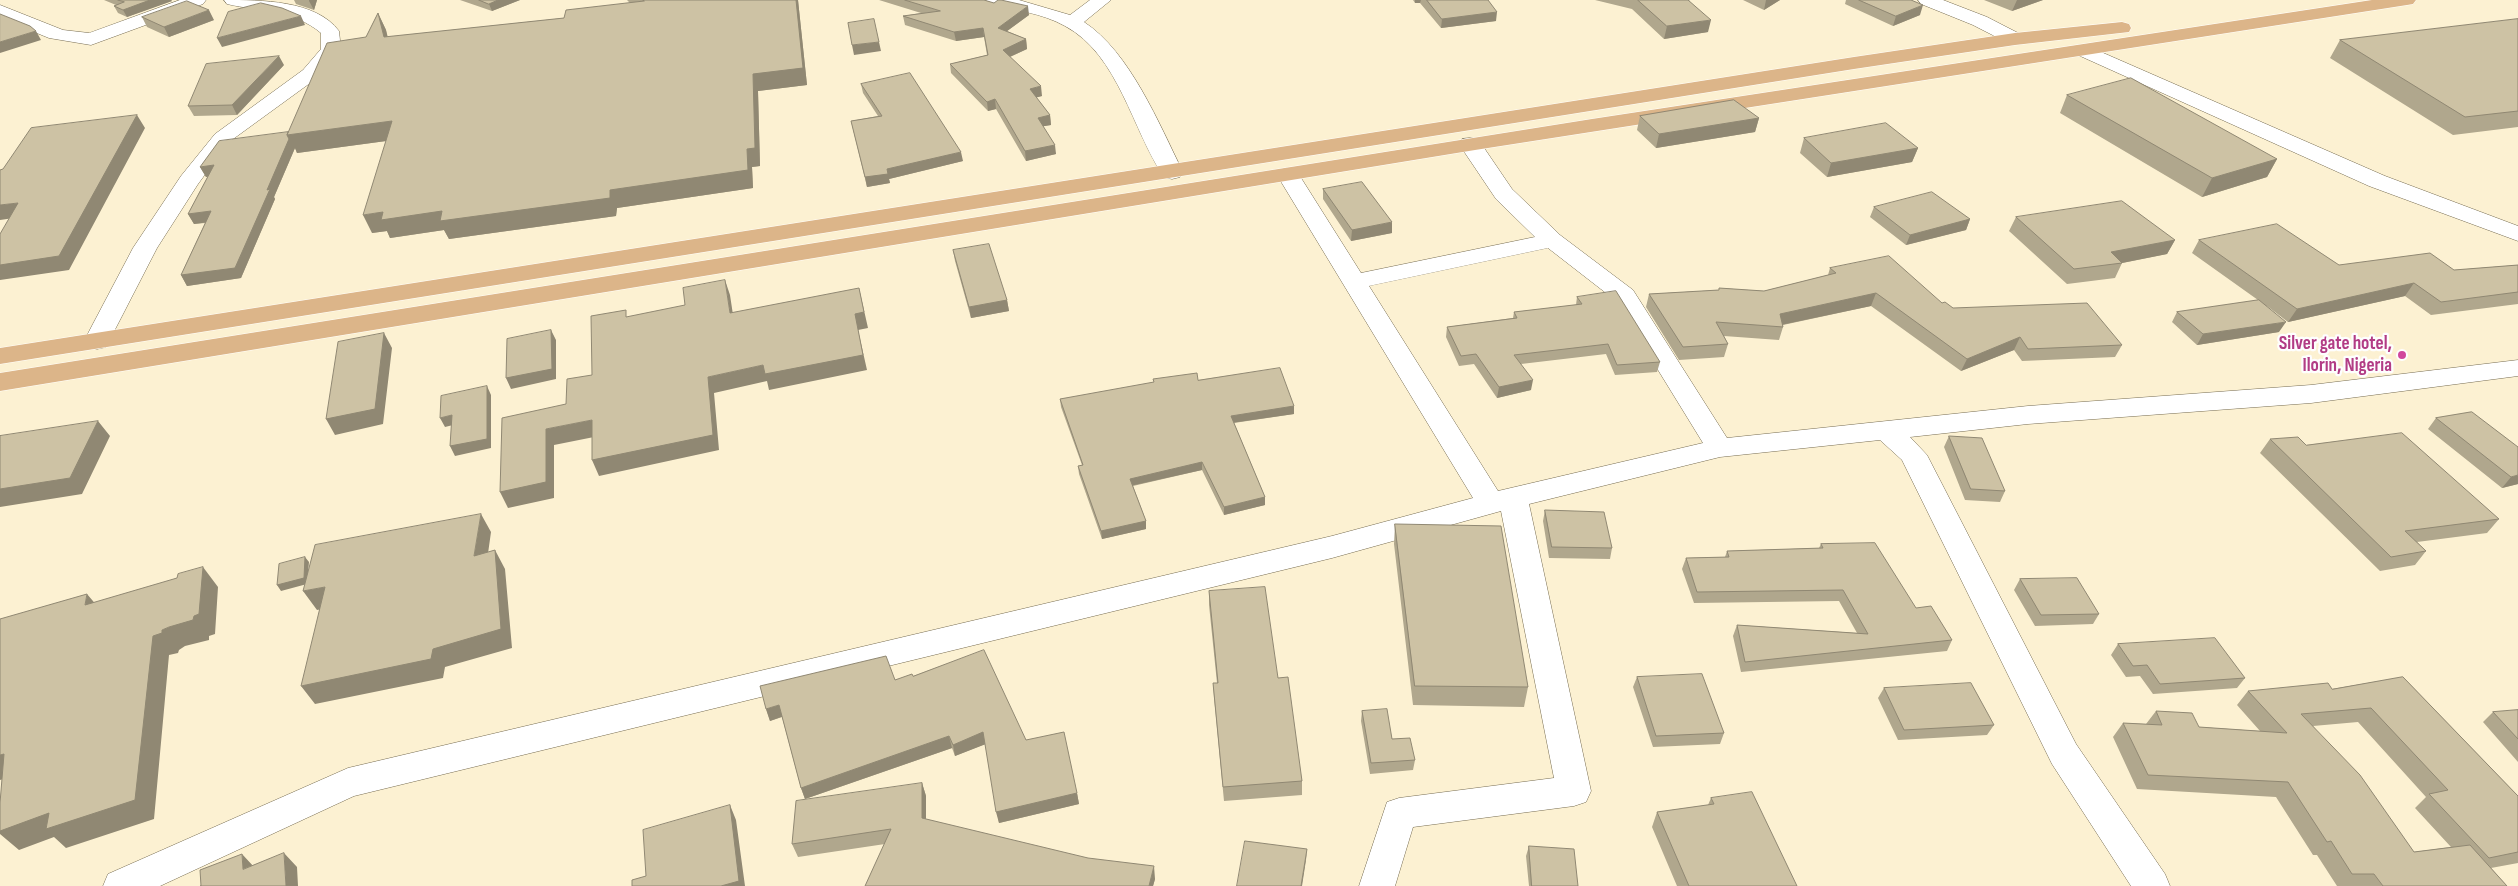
<!DOCTYPE html>
<html>
<head>
<meta charset="utf-8">
<style>
	body { margin:0 }
	canvas { display:block; background:#fcf1d2 }
</style>
</head>
<body>
<canvas width="2518" height="886"></canvas>
<script>
const c = document.querySelector('canvas').getContext('2d');
c.lineJoin = 'round';
function stroke(path, color, width, dash) { c.strokeStyle = color; c.lineWidth = width; c.lineCap = dash ? 'butt' : 'round'; c.setLineDash(dash || []); c.stroke(path); }
function fillPath(path, color) { c.fillStyle = color; c.fill(path, 'evenodd'); }
function write(font, color, halo, rows, align = 'center') {
  c.font = font + ' "Sofia Sans Condensed",sans-serif'; c.lineWidth = 4.5; c.setLineDash([]); c.textBaseline = 'middle'; c.strokeStyle = halo; c.fillStyle = color; for (const [text, x, y, turn = 0] of rows) {
    c.save(); c.translate(x, y); c.rotate((+turn || 0) * Math.PI / 180); c.textAlign = isNaN(turn) ? turn : align; if (halo) c.strokeText(text, 0, 0); c.fillText(text, 0, 0); c.restore();
  }
}
const minor = new Path2D(`
	M180 0H206L203 4 91 45 49 38 0 18V5L63 30 89 33Z
	M224 0C261 0 316 0 339 31L341 50 317 78 229 142 198 184 157 248 106 347 97 349 88 347 84 341 133 248 181 176 215 134 303 70 321 49V33C292 9 261 12 227 4Z
	M986 0H1019L1070 15 1090 0H1111L1084 22C1130 52 1159 124 1183 172L1180 177 1172 179 1164 177C1132 130 1119 55 1065 26 1042 13 1014 10 989 4Z
	M1918 0H1943L1987 17 2022 35 2025 39 2022 43H2008L1973 25 1921 4Z
	M2085 45 2385 176 2518 226V241L2369 186 2078 55 2075 51 2078 47Z
	M1470 138 1478 139 1512 189 1560 235 1633 290 1727 438 2028 406 2311 385 2518 360V376L2311 403 2028 424 1910 437 1927 455 2076 744 2165 874 2170 886H2131L2052 764 1902 460 1880 440 1720 457 1529 504 1591 791 1586 802 1574 806 1413 827 1395 886H1359L1387 802 1399 798 1554 778 1501 511 1332 558 354 796 160 886H103L108 874 348 768 1332 536 1473 498 1277 175 1280 170 1288 168 1296 170 1361 273 1535 237 1496 199 1459 144 1462 139ZM1548 248 1615 300 1703 443 1498 491 1369 286Z`);
const primary = new Path2D(`
	M2372 0H2416L2413 4 2407 5 1475 150 0 391V373L1592 119Z
	M2122 22 2129 24 2131 28 2129 32 2015 45 1854 69 0 364V348L1854 57 2015 33Z`);
stroke(minor, '#776d52', 1);
stroke(primary, '#fff', 1);
fillPath(minor, '#fff');
fillPath(primary, '#dcb589');
fillPath(new Path2D(`
	M104 0H171L172 1 127 17 118 13 114 6 116 5Z
	M294 0H317L314 10 296 4Z
	M460 0H520L492 11Z
	M627 0H798L807 85 758 91 760 166 752 167 753 188 617 208 616 216 449 239 444 230 390 238 387 231 372 233 386 141 297 153 295 148 274 197 275 199 241 278 187 286 181 275 205 223 194 224 188 214 208 176 206 177 200 167 288 132 366 37 378 13 386 30 387 37 564 18 630 3Z
	M879 0H984L1029 15 1007 31 1026 39 1027 49 1010 57 1042 96 1036 97 1050 115 1051 125 1043 126 1056 154 1026 161 996 109 988 111 951 73 950 64 987 55 984 37 956 41 905 25 903 16 921 13Z
	M1413 0H1488L1496 21 1441 28 1420 3H1415Z
	M1595 0H1691H1689L1708 32 1664 39 1632 9Z
	M1743 0H1780L1764 10Z
	M1846 0H1911L1920 15 1893 26 1845 4Z
	M1984 0H2043L2012 11Z
	M142 17 214 20 169 37 147 27Z
	M2518 19V127L2453 135 2330 58 2340 40Z
	M284 65 237 115 194 116 188 106Z
	M861 84 963 161 889 179 890 183 867 187 851 121 878 116 863 93Z
	M2067 95 2277 159 2267 177 2202 197 2060 113Z
	M1640 116 1759 118 1755 132 1656 148 1637 130Z
	M1804 138 1918 148 1912 162 1827 177 1800 153Z
	M1323 189 1392 233 1351 241 1323 199Z
	M1874 207 1970 219 1966 230 1906 245 1870 217Z
	M2016 217 2175 240 2167 254 2122 263 2115 278 2067 284 2009 231Z
	M2199 240 2339 265 2454 270 2518 265V304L2431 315 2405 296 2288 322 2267 306 2279 332 2197 345 2172 322 2177 312 2258 300 2192 253Z
	M953 250 1007 300 1009 311 971 318 955 261Z
	M1830 268 1942 303 1953 308 2122 345 2115 357 2022 361 2014 350 1961 371 1871 306 1783 325V327L1779 340 1724 336 1728 344 1724 357 1679 360 1646 307 1649 294 1719 290V288L1764 291 1828 275Z
	M1577 297 1660 362 1657 372 1615 375 1606 354 1521 364 1531 390 1497 398 1474 364 1459 366 1446 337 1447 327 1513 318 1514 312 1576 305Z
	M1198 380 1294 406V414L1234 423 1265 497V505L1224 515 1202 470 1133 486 1146 521V529L1102 539 1079 474 1078 466 1082 465 1061 407 1060 399Z
	M2472 412 2518 484 2502 488 2428 429 2436 418Z
	M1949 436 2005 491 2000 502 1965 500 1944 447Z
	M2270 439 2306 445 2499 519 2487 533 2417 542 2426 551 2415 565 2380 571 2260 453Z
	M1545 510 1612 548 1610 559 1549 558 1543 521Z
	M1395 524 1528 687 1524 707 1413 705 1394 544Z
	M1821 544 1916 608 1952 640 1947 651 1741 672 1733 636 1737 625 1857 633 1839 601 1694 603 1682 569 1686 558 1725 557 1727 551 1819 548Z
	M2020 579 2099 614 2093 624 2035 626 2014 590Z
	M1209 591 1278 678 1302 781V795L1224 801 1214 697 1213 683H1217L1209 605Z
	M2118 644 2245 678 2237 688 2153 694 2140 676 2126 677 2111 655Z
	M913 676 1026 740 1077 793 1079 804 999 823 985 744 955 756 952 748 805 799 801 788 782 717 770 721 766 709Z
	M1637 677 1724 733 1720 744 1653 747 1633 687Z
	M2403 677 2518 796V863L2491 868 2507 886H2337L2317 855H2313L2276 797 2137 789 2113 737 2123 723 2146 724 2156 711 2199 727 2260 731 2237 705 2248 691 2332 689ZM2358 722 2426 797 2415 808 2451 847 2414 852 2313 726Z
	M1884 688 1994 725 1987 735 1898 740 1878 698Z
	M2518 710V762L2483 722 2493 712Z
	M1362 711 1415 760 1413 770 1370 774 1361 721Z
	M922 783 926 796V819L1155 879 1153 886H865L885 844 798 857 792 844Z
	M1711 798 1797 886H1677L1652 827 1657 812 1708 805Z
	M1529 846 1578 886H1529L1526 856Z`), '#b0a78d');
fillPath(new Path2D(`
	M150 0H171L172 1 127 17 123 10Z
	M309 0H317L314 10 309 1Z
	M498 0H520L492 11 489 4Z
	M796 0H798L807 85 758 91 760 166 752 167 753 188 617 208 616 216 449 239 444 230 390 238 387 231 372 233 363 215 383 212 442 211 610 190 747 149 753 74Z
	M1415 0H1421L1420 3H1415Z
	M1766 0H1780L1764 10Z
	M2017 0H2043L2012 11Z
	M1923 5 1920 15 1893 26 1896 16Z
	M1028 6 1029 15 999 37 998 28Z
	M209 10 214 20 169 37 164 27Z
	M1497 12 1496 21 1441 28 1442 19Z
	M378 13 386 30 392 54 384 37Z
	M301 16 305 25 222 47 217 38Z
	M1711 20 1708 32 1664 39 1667 26Z
	M983 28 984 37 956 41 954 32Z
	M36 31 41 40 0 53V42Z
	M1026 39 1027 49 1005 59 1003 50Z
	M879 42 881 51 854 55 852 45Z
	M279 56 284 65 237 115 232 105Z
	M1041 86 1042 96 1031 99 1030 89Z
	M995 99 996 109 988 111 987 102Z
	M137 115 145 128 69 270 0 280V265Z
	M1050 115 1051 125 1039 127 1038 118Z
	M1759 118 1755 132 1656 148 1659 134Z
	M392 121 401 139 297 153 295 148 274 197 275 199 241 278 187 286 181 275 267 190 287 135Z
	M1055 145 1056 154 1026 161 1025 151Z
	M1918 148 1912 162 1827 177 1831 163Z
	M961 152 963 161 889 179 890 183 867 187 865 177 887 169Z
	M2277 159 2267 177 2202 197 2212 178Z
	M214 165 219 175 206 177 200 167Z
	M18 203 28 216 0 220V205Z
	M211 211 217 221 194 224 188 214Z
	M1970 219 1966 230 1906 245 1910 235Z
	M1392 222V233L1351 241 1352 230Z
	M2175 240 2167 254 2117 264 2111 252Z
	M725 280 730 295 735 328 730 313Z
	M2414 283 2405 296 2288 322 2297 309Z
	M859 288 868 328 858 330 867 370 769 390 767 381 714 393 719 450 599 476 592 460 708 377 763 365 855 314Z
	M1876 293 1871 306 1776 326 1780 314Z
	M1007 300 1009 311 971 318 969 307Z
	M2286 322 2279 332 2197 345 2203 334Z
	M551 330 556 340V379L511 389 506 378Z
	M384 333 392 348 383 424 335 435 326 419Z
	M2020 337 2014 350 1961 371 1967 359Z
	M1533 380 1531 390 1497 398 1499 387Z
	M487 386 491 395V448L455 456 450 446Z
	M1294 406V414L1231 423V416Z
	M452 415 457 424 445 427 440 418Z
	M592 420 599 436 554 445V498L508 508 500 492 546 429Z
	M98 421 110 436 82 494 0 507V489Z
	M1202 462V470L1130 486V479Z
	M2518 475V484L2502 488 2511 477Z
	M1265 497V505L1224 515V507Z
	M481 514 491 532 485 575 474 556Z
	M1146 521V529L1102 539 1101 531Z
	M495 550 505 569 512 648 445 667 443 678 315 704 301 686 433 649Z
	M305 557 309 562 307 584 281 591 277 585Z
	M203 567 218 587 215 634 209 636V640L185 646 179 650 178 653 169 655 154 819 66 848 54 837 19 850 0 834V831L153 636 162 630 194 616Z
	M325 587 338 606 317 610 303 591Z
	M87 594 104 614 85 605Z
	M779 705 784 716 770 721 766 709Z
	M983 732 986 744 955 756 953 745Z
	M949 736 952 748 805 799 801 788Z
	M4 754 24 773 0 780V755Z
	M922 783 926 796V831L922 818Z
	M1077 793 1079 804 999 823 996 812Z
	M730 805 736 820 745 886H721Z
	M1307 849 1306 860 1302 886H1301Z
	M284 853 297 867 298 886H286Z
	M242 854 255 868 243 869Z
	M1154 866 1155 879 1153 886H1149Z`), '#908873');
const building = new Path2D(`
	M118 0H150L123 10 114 6 124 2Z
	M479 0H498L489 4Z
	M643 0H796L803 68 753 74 755 148 747 149 748 170 610 190V198L440 221 442 211 381 220 383 212 363 215 392 121 287 135 327 43 366 37 378 13 384 37 564 18 566 10 644 1Z
	M905 0H984L994 3 998 0H1001L1028 6 998 28 1026 39 1003 50 1041 86 1030 89 1050 115 1038 118 1055 145 1025 151 995 99 987 102 950 64 988 55 983 28 954 32 903 16 940 11Z
	M1427 0H1488L1497 12 1442 19Z
	M1638 0H1688L1711 20 1667 26Z
	M1859 0H1911L1923 5 1896 16Z
	M187 1 209 10 164 27 142 17Z
	M261 3 282 8 301 16 217 38 228 12Z
	M0 14 30 26 36 31 0 42Z
	M874 19 879 42 852 45 848 23Z
	M2518 19V111L2465 117 2340 40Z
	M279 56 232 105 188 106 206 64Z
	M910 73 961 152 887 169 888 174 865 177 851 121 882 116 861 84Z
	M2131 78 2277 159 2212 178 2067 95Z
	M1734 100 1759 118 1659 134 1640 116Z
	M137 115 59 256 0 265V234L18 203 0 205V170L3 169 31 128Z
	M1886 123 1918 148 1831 163 1804 138Z
	M288 132 287 135 289 139 267 190 270 189 235 268 181 275 211 211 188 214 214 165 200 167 219 141Z
	M1362 182 1392 222 1352 230 1323 189Z
	M1932 192 1970 219 1910 235 1874 207Z
	M2122 201 2175 240 2111 252 2122 263 2074 269 2016 217Z
	M2277 224 2339 265 2430 253 2454 270 2518 265V292L2441 302 2414 283 2297 309 2199 240Z
	M989 244 1007 300 969 307 953 250Z
	M1889 256 1942 303 1945 302 1953 308 2087 303 2122 345 2028 349 2020 337 1967 359 1876 293 1780 314 1783 327 1716 322 1728 344 1683 347 1649 294 1719 290V288L1764 291 1836 273 1830 268Z
	M725 280 730 313 859 288 864 312 855 314 863 355 765 374 763 365 708 377 713 435 592 460V420L546 429V482L500 492 502 418 566 404 567 379 592 375 591 316 626 310V317L685 305 683 288Z
	M1616 291 1660 362 1617 365 1608 344 1514 355 1533 380 1499 387 1476 354 1461 356 1447 327 1517 318 1514 312 1582 304 1577 297Z
	M2259 300 2286 322 2203 334 2177 312Z
	M551 330 552 369 506 378 507 339Z
	M384 333 375 409 326 419 338 342Z
	M1280 368 1294 406 1231 416 1265 497 1224 507 1202 462 1130 479 1146 521 1101 531 1078 466 1083 465 1060 399 1154 382 1153 379 1197 373 1198 380Z
	M487 386V439L450 446 452 415 440 418 441 396Z
	M2472 412 2518 447V475L2511 477 2436 418Z
	M98 421 70 478 0 489V436Z
	M2402 433 2499 519 2405 531 2426 551 2391 557 2270 439 2298 437 2306 445Z
	M1949 436 1982 438 2005 491 1971 489Z
	M1545 510 1604 512 1612 548 1552 547Z
	M481 514 474 556 495 550 501 629 433 649 431 659 301 686 325 587 303 591 315 545Z
	M1395 524 1501 526 1528 687 1415 686Z
	M1875 543 1916 608 1931 606 1952 640 1745 662 1737 625 1868 634 1843 590 1697 592 1686 558 1729 557 1727 551 1823 548 1821 544Z
	M305 557 304 578 277 585 279 564Z
	M203 567 199 614 194 616 193 620 169 627 162 630V633L153 636 135 800 46 829 49 813 0 831V803L4 754 0 755V619L87 594 85 605 177 578 178 574Z
	M2077 578 2099 614 2041 615 2020 579Z
	M1265 587 1278 678 1288 677 1302 781 1223 787 1213 683H1218L1209 591Z
	M2215 638 2245 678 2160 684 2147 665 2133 666 2118 644Z
	M984 650 1026 740 1064 732 1077 793 996 812 983 732 953 745 949 736 801 788 779 705 766 709 760 686 886 656 895 680 912 674 913 676Z
	M1702 674 1724 733 1656 736 1637 677Z
	M2403 677 2518 796V852L2489 858 2429 794 2448 790 2371 708 2301 714 2360 775 2414 852 2470 845 2507 886H2383L2374 874H2352L2331 841 2327 842 2288 782 2148 775 2123 723 2162 725 2156 711 2192 713 2199 727 2287 733 2248 691 2328 683 2332 689Z
	M1971 683 1994 725 1904 730 1884 688Z
	M1387 709 1392 739 1410 738 1415 760 1371 763 1362 711Z
	M2518 710V739L2493 712Z
	M922 783V818L1088 858 1154 866 1149 886H865L891 829 792 844 796 801Z
	M1752 792 1797 886H1689L1657 812 1714 804 1711 798Z
	M730 805 739 881 721 886H632V880L646 876 643 830Z
	M1245 841 1307 849 1301 886H1237Z
	M1529 846 1574 849 1578 886H1532Z
	M284 853 286 886H200H201L200 870 242 854 243 869Z`);
fillPath(building, '#cdc2a4');
stroke(building, '#908873', 1);
for (const [x, y, r, color] of [
	[2402,355,5,"#d1479c"]
]) { const dot = new Path2D(); dot.arc(x, y, r, 0, 2 * Math.PI); c.fillStyle = color; c.fill(dot); stroke(dot, '#fefefe', 2); }
write('bold 19px', '#b23c85', '#fefefe', [
	["Silver gate hotel,",2392,344],
	["Ilorin, Nigeria",2392,366]
], 'right');
</script>
</body>
</html>
